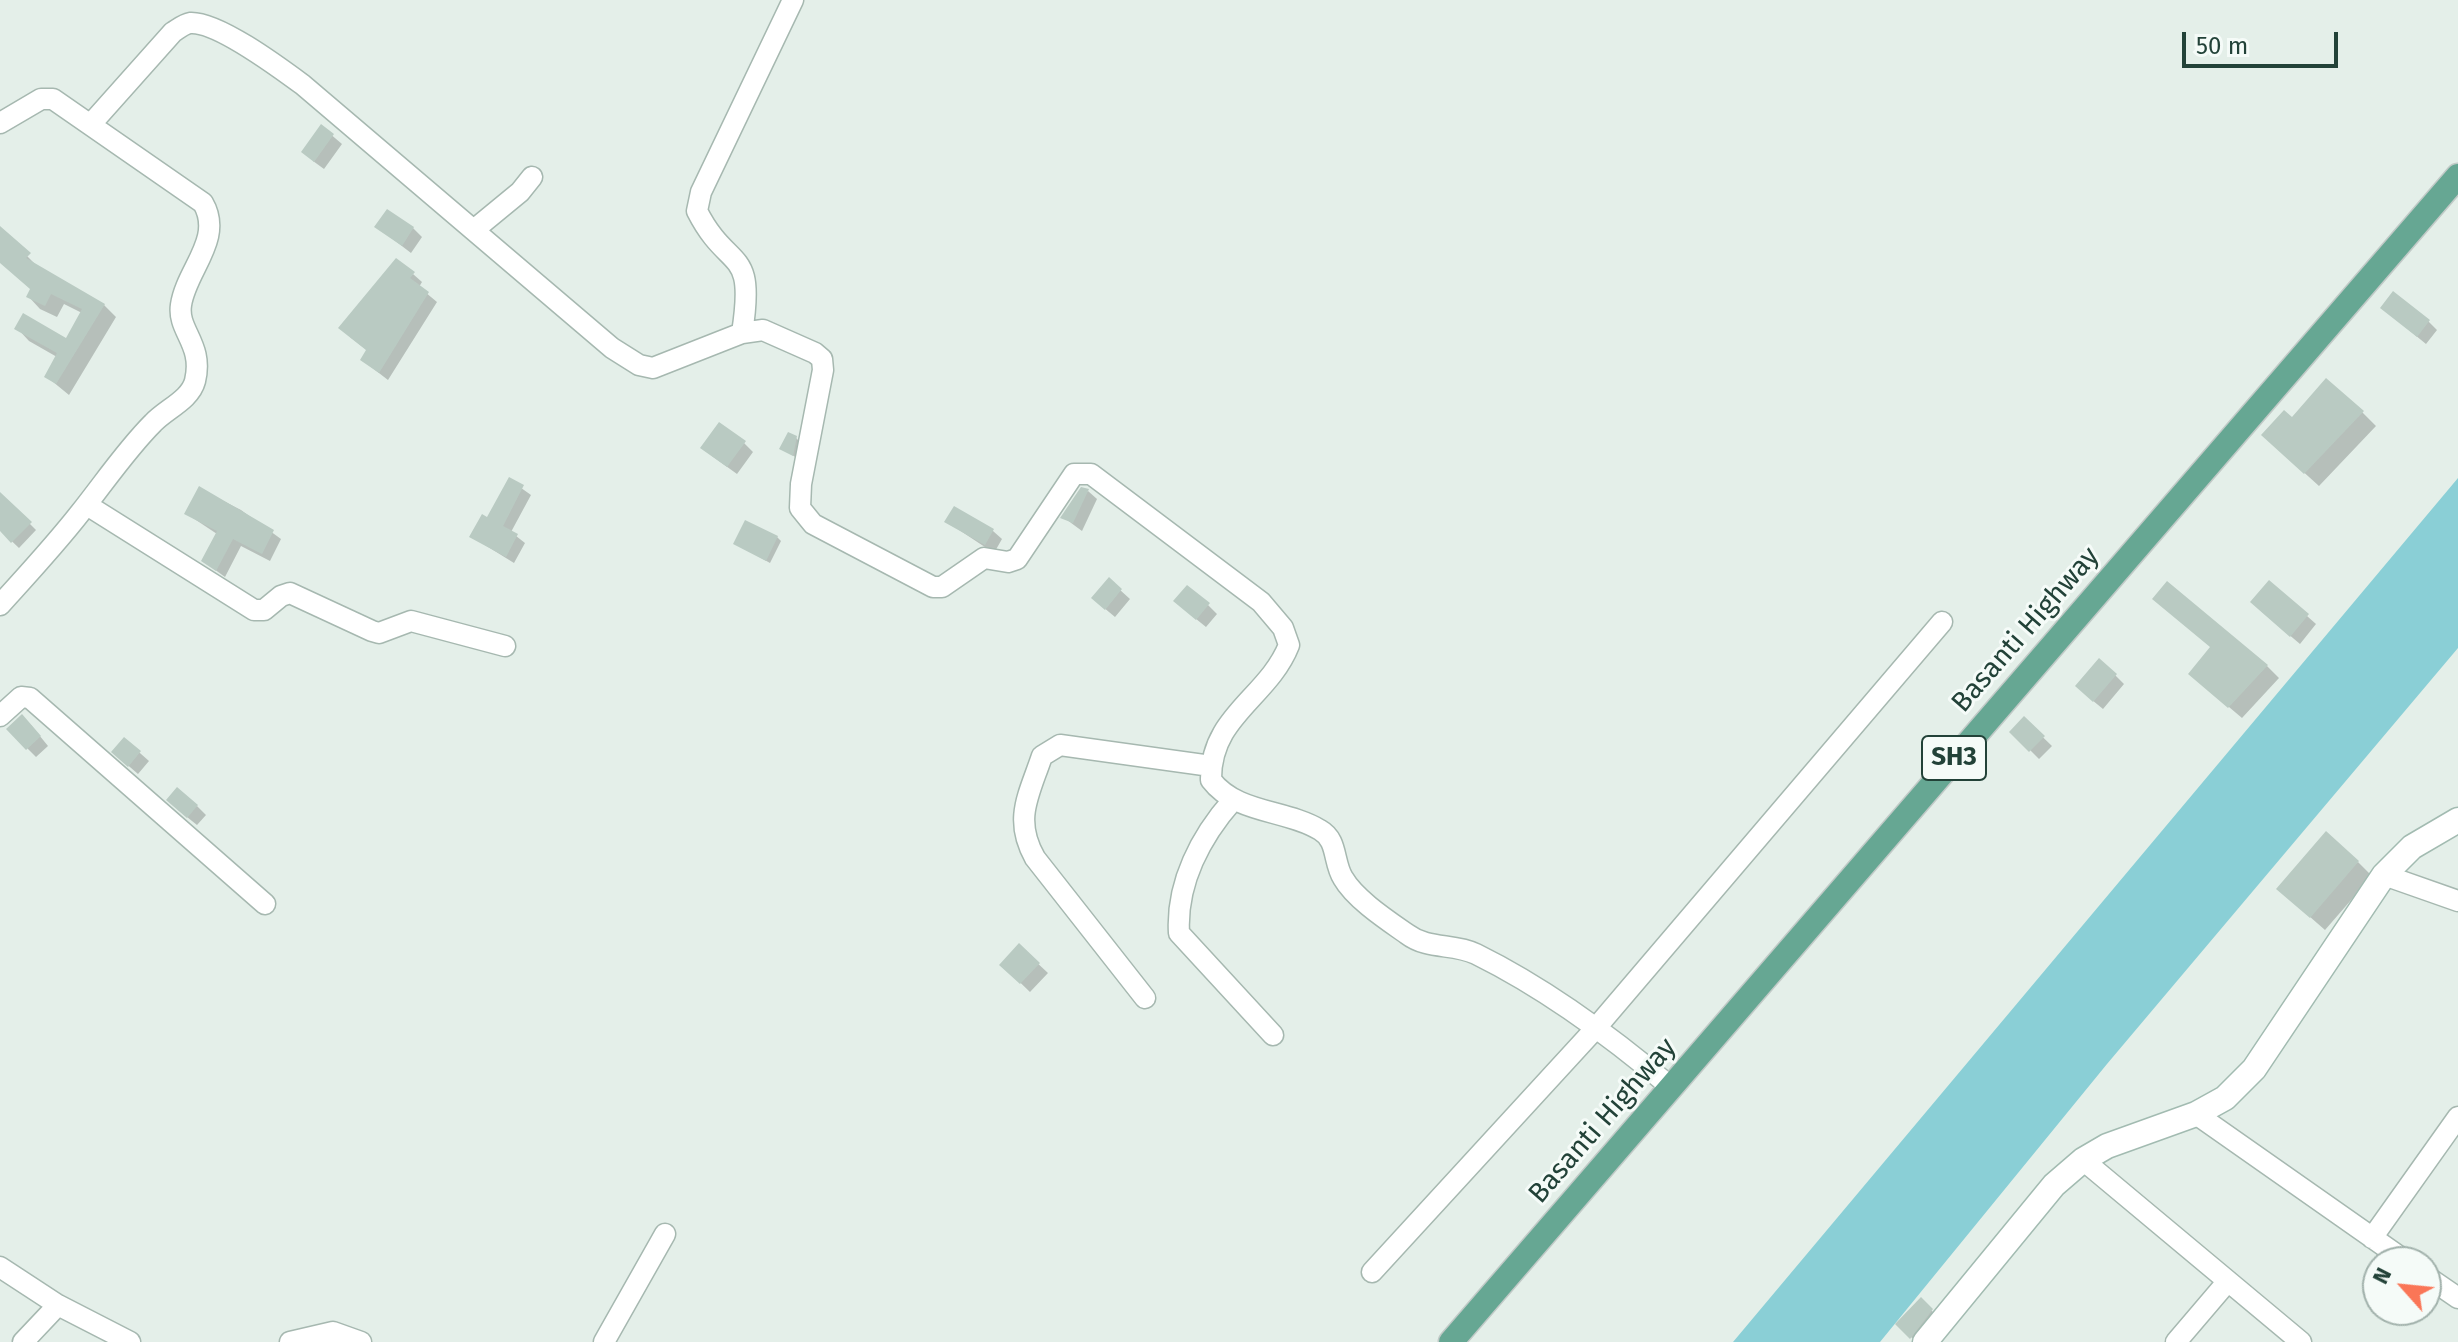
<!DOCTYPE html>
<html>
<head>
<meta charset="utf-8">
<style>
	body { margin:0 }
	#map { position:relative; width:2458px; height:1342px; overflow:hidden; background:#e4efe9; font-family:"Fira Sans",sans-serif }
	canvas { display:block }
	.north { position:absolute; left:2362px; top:1246px; width:80px; height:80px; box-sizing:border-box; background:#f5fbf8; border:2px solid #a1b1ab; border-radius:50%; rotate:297deg; font-size:22px; font-weight:700; line-height:32px; text-align:center; color:#224238 }
	.north::after { content:''; display:block; margin:auto; width:28px; height:36px; background:#fa7657; clip-path:polygon(50% 0,100% 100%,50% 72%,0 100%) }
	.scale { position:absolute; left:2182px; top:32px; width:156px; height:36px; box-sizing:border-box; border:4px solid #224238; border-top:0; padding-left:10px; font-size:24px; line-height:28px; white-space:nowrap; color:#224238; -webkit-text-stroke:6px #f5fbf8; paint-order:stroke }
</style>
</head>
<body>
<div id="map">
<canvas width="2458" height="1342"></canvas>
<div class="north">N</div>
<div class="scale">50 m</div>
</div>
<script>
const c = document.querySelector('canvas').getContext('2d');
c.lineJoin = 'round';
function fillPath(path, color) { c.fillStyle = color; c.fill(path, 'evenodd'); }
function stroke(path, color, width, dash) { c.strokeStyle = color; c.lineWidth = width; c.lineCap = dash ? 'butt' : 'round'; c.setLineDash(dash || []); c.stroke(path); }
function write(font, color, halo, rows, align = 'center') {
  c.font = font + ' "Fira Sans",sans-serif'; c.lineWidth = 6; c.setLineDash([]); c.textBaseline = 'middle'; c.strokeStyle = halo; c.fillStyle = color; for (const [text, x, y, turn = 0] of rows) {
    c.save(); c.translate(x, y); c.rotate((+turn || 0) * Math.PI / 180); c.textAlign = isNaN(turn) ? turn : align; if (halo) c.strokeText(text, 0, 0); c.fillText(text, 0, 0); c.restore();
  }
}
fillPath(new Path2D(`
	M2458 478V648L2107 1064 1880 1342H1733Z`), '#8acfd6');
fillPath(new Path2D(`
	M322 127 342 144 324 169 313 161Z
	M377 227 413 228 422 237 411 253Z
	M0 229 40 269 104 305 116 317 69 395 47 377 57 357 29 341 17 328 67 340 82 313 64 304 57 317 40 309 28 296 32 290 0 262Z
	M413 274 422 282 419 287 437 302 388 380 362 360 368 351 350 337Z
	M2382 308 2428 321 2437 330 2426 344Z
	M2362 412 2376 426 2319 486 2278 449 2292 420Z
	M796 438 800 442 797 458 782 449Z
	M744 443 753 452 737 474 712 456Z
	M510 480 531 495 511 532 525 543 514 563 472 537 488 520Z
	M200 489 241 510 281 539 270 561 241 546 225 577 203 561 217 534 187 514Z
	M1088 491 1097 499 1082 531 1063 517Z
	M6 500 36 530 19 548 0 530V504Z
	M947 522 993 531 1002 539 994 553Z
	M777 537 781 541 770 563 736 544Z
	M1109 580 1130 599 1115 617 1103 607Z
	M1208 605 1217 614 1206 627 1185 610Z
	M2261 611 2307 616 2316 624 2300 644Z
	M2267 666 2279 678 2242 718 2190 674Z
	M2115 675 2124 684 2103 709 2086 695Z
	M2024 719 2052 746 2039 759 2012 732Z
	M31 725 48 746 36 757 8 729Z
	M124 739 149 761 138 774 123 761Z
	M197 806 206 815 197 825 177 809Z
	M2358 862 2372 876 2325 930 2293 902Z
	M1019 946 1048 973 1030 992 1002 965Z
	M1921 1300 1940 1319 1916 1342 1898 1324Z`), '#0003');
fillPath(new Path2D(`
	M321 124 334 134 314 162 301 152Z
	M387 209 414 227 402 246 374 227Z
	M0 226 31 253 26 258 105 304 56 384 44 377 57 353 14 329 23 313 66 338 82 309 51 294 45 306 26 297 30 289 0 263Z
	M396 258 415 272 410 278 429 292 379 373 360 360 366 350 338 328Z
	M2393 291 2430 320 2417 337 2380 308Z
	M2326 378 2364 411 2304 474 2261 435 2284 410 2292 417Z
	M719 422 746 441 727 467 700 448Z
	M788 432 797 436 793 456 779 449Z
	M509 477 524 485 503 526 518 534 506 557 469 537 482 514 487 517Z
	M199 486 274 530 262 554 233 539 216 571 201 561 217 531 184 514Z
	M1081 487 1089 489 1073 523 1060 518Z
	M0 492 32 522 11 543 0 531Z
	M954 506 994 529 985 545 944 522Z
	M745 520 778 536 766 561 733 544Z
	M1109 577 1122 589 1105 610 1091 598Z
	M2269 580 2309 614 2290 637 2250 602Z
	M2167 581 2268 665 2228 708 2188 674 2210 647 2152 599Z
	M1187 585 1210 603 1196 620 1173 601Z
	M2099 658 2117 674 2093 702 2075 686Z
	M22 714 41 736 26 750 6 729Z
	M2024 716 2045 736 2029 752 2009 732Z
	M124 737 141 751 128 767 111 752Z
	M177 787 198 805 187 818 166 800Z
	M2326 831 2359 861 2310 918 2276 889Z
	M1019 943 1040 963 1020 984 999 965Z
	M1921 1297 1933 1309 1910 1339 1895 1324Z`), '#b9cac2');
const street = new Path2D(`
	M0 123 41 99H53L203 203C224 239 186 270 181 305 177 331 204 344 195 381 190 400 166 409 153 423 126 450 104 483 80 513 55 545 27 575 0 605
	M91 124 173 32C178 29 184 24 190 23 217 21 280 68 303 85L612 348 639 365 653 368 742 333 763 330 815 353 822 359 823 370 801 484 800 508 813 524 933 587H942L984 558 1008 562 1017 559 1074 474H1091L1261 602 1283 628 1289 645C1268 698 1210 716 1211 780 1237 814 1285 809 1320 830 1338 840 1333 862 1343 878 1355 899 1387 920 1407 934 1428 950 1453 943 1476 954 1545 988 1613 1038 1672 1088
	M475 229 520 192 532 177
	M742 333C756 244 729 274 697 211L701 192 793 0
	M87 505 254 610H264L281 596 290 593 372 631 379 633 411 621 505 646
	M0 716 21 697 30 698 265 904
	M1233 800C1201 836 1176 883 1179 933L1273 1035
	M2384 875 2458 901
	M1145 998 1035 858C1013 819 1029 795 1042 756L1060 745 1211 766
	M2196 1114 2407 1262
	M2083 1160 2301 1342
	M2372 1238 2458 1117
	M0 1267 58 1305 130 1342
	M1372 1272 1595 1029 1942 622
	M2426 1276 2458 1298
	M23 1342 58 1305
	M290 1342 333 1332 361 1342
	M604 1342 665 1234
	M2176 1342 2228 1281`);
const secondary = new Path2D(`
	M1925 1342 2054 1185 2083 1160 2107 1146 2196 1114 2225 1098 2254 1069 2384 875 2412 847 2458 820`);
const primary = new Path2D(`
	M1451 1342 2458 176`);
stroke(street, '#a6b8b0', 23);
stroke(secondary, '#a2bbb1', 27);
stroke(primary, '#c1cac7', 27);
stroke(street, '#fff', 20);
stroke(secondary, '#fff', 24);
stroke(primary, '#66a793', 24);
for (const [x, y, w] of [
	[1954,758,64]
]) { const box = new Path2D(); box.roundRect(x - w / 2, y - 22, w, 44, 6); c.fillStyle = '#f5fbf8'; c.fill(box); stroke(box, '#224238', 2); }
write('bold 26px', '#224238', null, [
	["SH3",1954,758]
]);
write('28px', '#224238', '#f5fbf8', [
	["Basanti Highway",2026,630,-49],
	["Basanti Highway",1603,1121,-49]
]);
</script>
</body>
</html>
